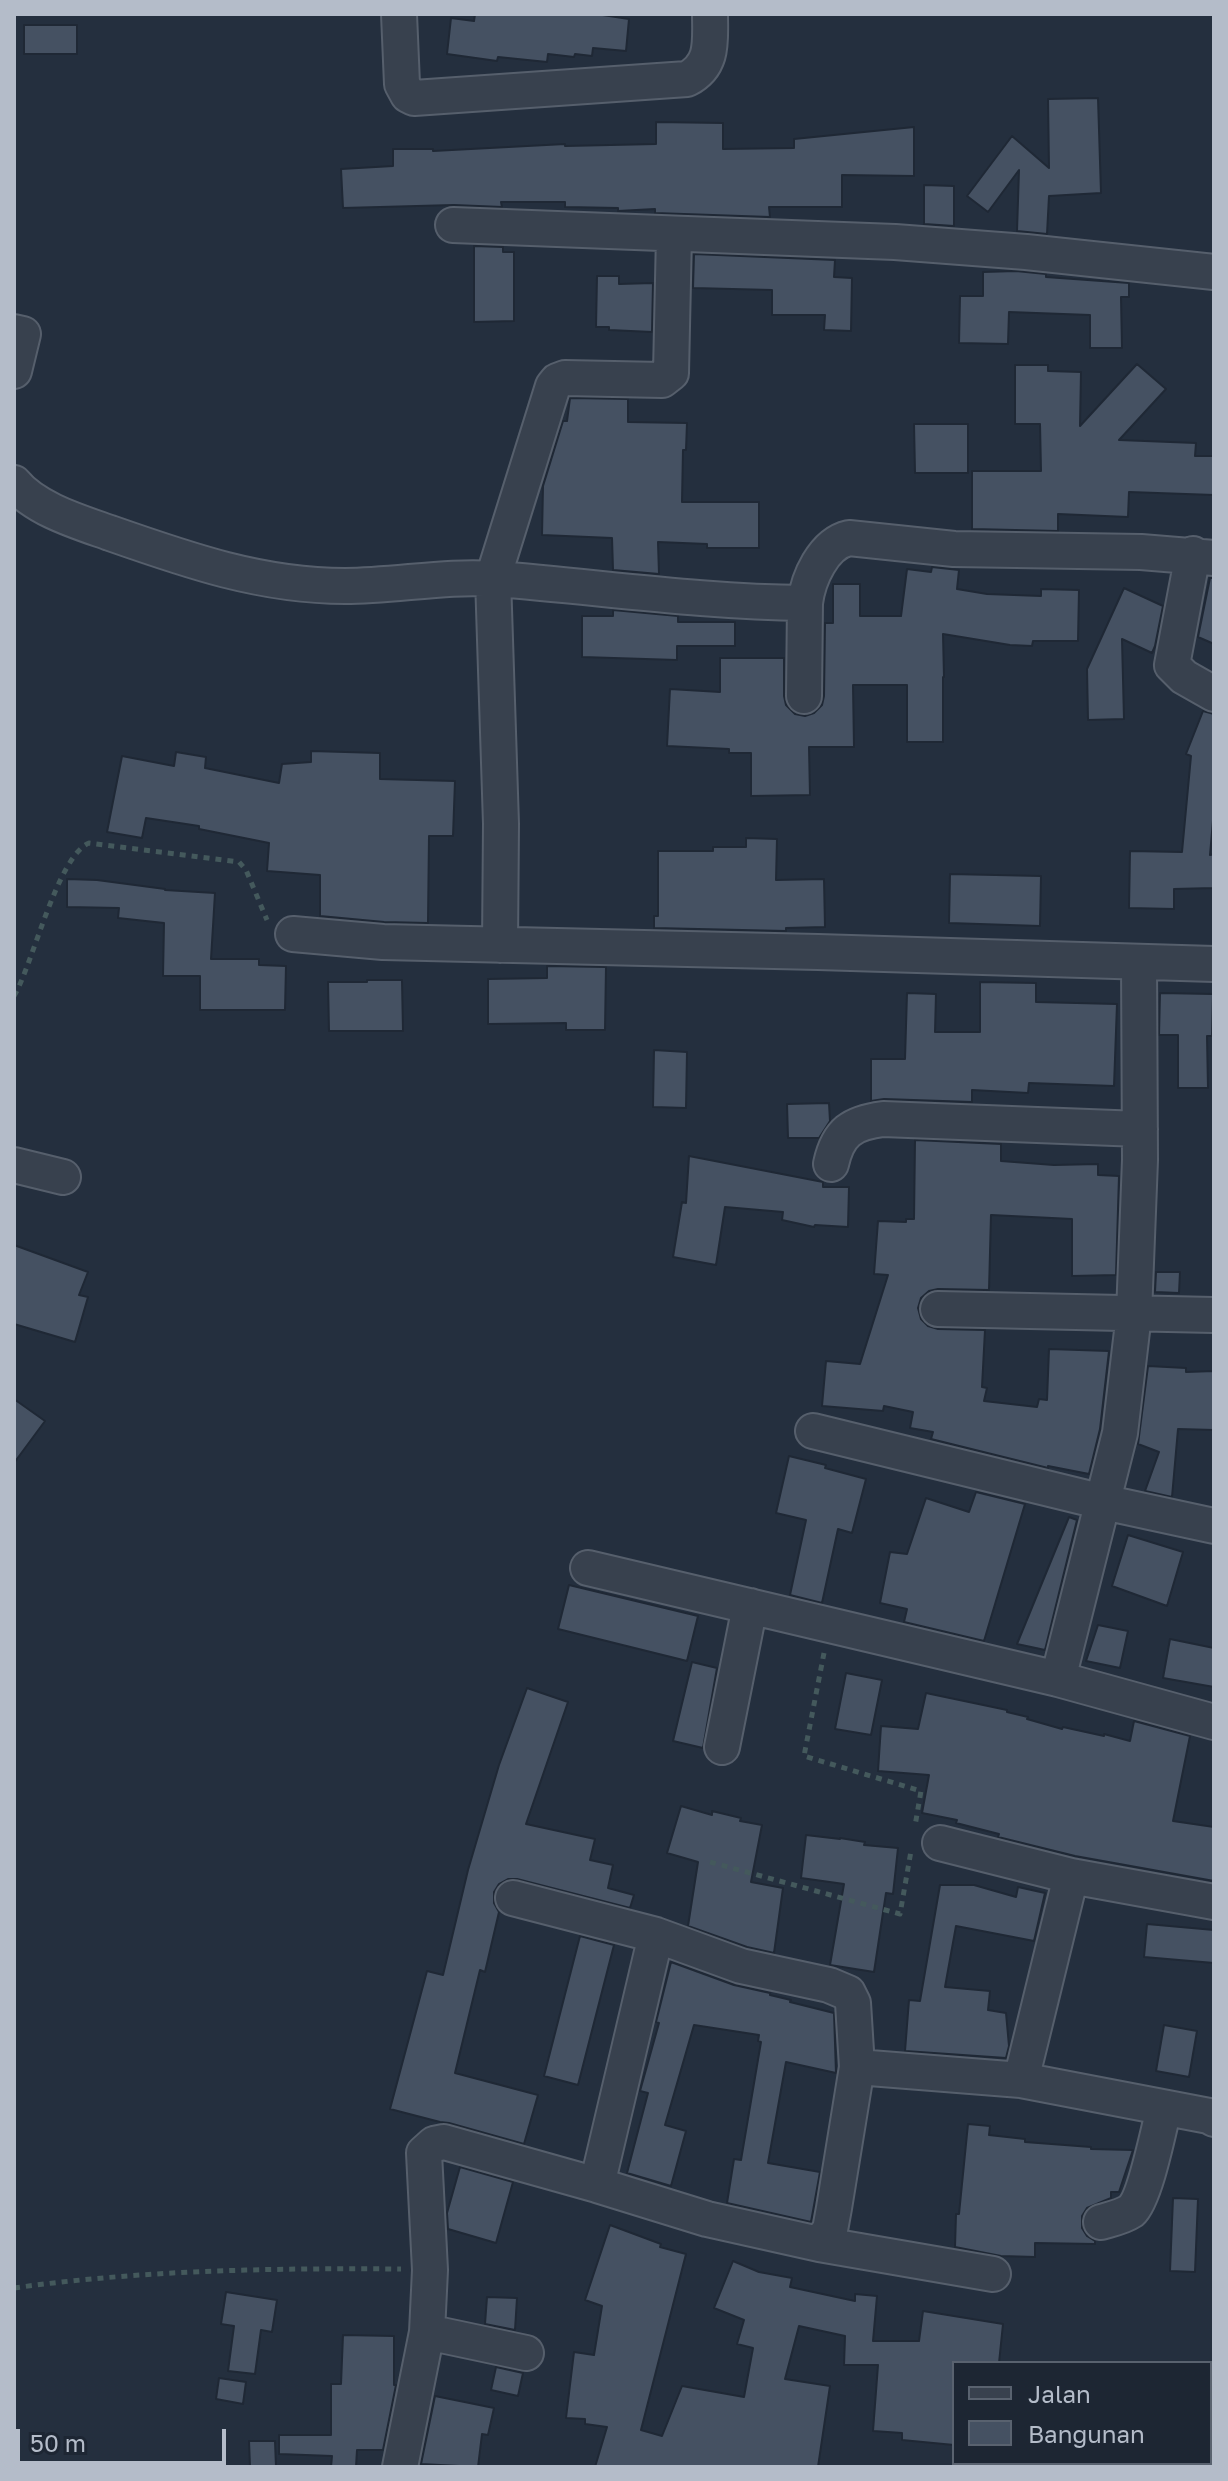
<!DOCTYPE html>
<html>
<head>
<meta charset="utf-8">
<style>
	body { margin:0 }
	#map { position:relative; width:1228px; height:2481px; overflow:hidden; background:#242f3e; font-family:"Golos Text",sans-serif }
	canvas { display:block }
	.frame { position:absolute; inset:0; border:16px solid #b4bcc9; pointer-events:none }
	.legend { position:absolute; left:952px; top:2361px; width:260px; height:104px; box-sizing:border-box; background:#1d2633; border:2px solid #59626f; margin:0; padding:10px 14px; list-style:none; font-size:24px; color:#b4bcc9 }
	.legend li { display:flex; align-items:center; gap:16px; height:40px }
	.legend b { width:40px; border:2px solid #59626f }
	.scale { position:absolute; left:16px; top:2429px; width:210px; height:36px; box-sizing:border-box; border:4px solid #b4bcc9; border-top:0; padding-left:10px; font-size:24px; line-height:28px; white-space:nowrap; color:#b4bcc9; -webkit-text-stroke:6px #1d2633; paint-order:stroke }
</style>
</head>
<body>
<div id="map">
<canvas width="1228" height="2481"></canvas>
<div class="frame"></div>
<ul class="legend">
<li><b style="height:10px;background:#38414e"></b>Jalan</li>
<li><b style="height:22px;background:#455162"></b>Bangunan</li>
</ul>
<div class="scale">50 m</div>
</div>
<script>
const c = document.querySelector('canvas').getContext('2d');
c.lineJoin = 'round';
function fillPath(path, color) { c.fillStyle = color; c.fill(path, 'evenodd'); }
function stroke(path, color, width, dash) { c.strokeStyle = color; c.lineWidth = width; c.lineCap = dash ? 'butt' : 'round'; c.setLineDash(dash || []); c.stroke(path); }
const building = new Path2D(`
	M475 14H596L629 19 626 51 593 48 592 56 575 54 574 57 548 54 547 62 498 57 497 61 447 54 451 18 474 21Z
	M24 25H77V54H24Z
	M1098 98 1101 193 1049 196 1047 234 1017 231 1019 170 988 212 967 196 1012 136 1049 168 1048 99Z
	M656 122 723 123V149L794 148V139L914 127V176L842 175V207H769L770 217 655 213V209L618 211V208L565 207V202H501L502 207 454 205 343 208 341 169 393 166V149H433V151L565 144V146L656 144Z
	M924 185 954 186V226L924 224Z
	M474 246 503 247V252H514V321L474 322Z
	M694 254 835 260 834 277 852 278 851 331 824 330 825 315H772V290L693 288Z
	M1016 271 1046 274V277L1129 283V297H1121L1122 348H1090V315L1009 312 1008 344 959 343 960 296H983V272Z
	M597 276H619V284L653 283 652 332 609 330V327H596Z
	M1137 364 1166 389 1119 440 1196 443 1195 456H1214V495L1129 492 1128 517 1058 514V531L972 529V471H1041L1040 424H1015V365H1048V371L1081 372 1080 426Z
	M570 398 628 399V422L687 423 686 450H683L682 502H759V548H707V544L658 542 659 574 613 570 612 538 542 535 543 486 563 421H567Z
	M914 424H968V473H915Z
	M932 567 959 570 957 589 987 594 1041 596V589L1079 590 1078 641H1033L1032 646 1010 645 943 634 944 677H943V742H907V685H853L854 747H809L810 795 751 796V753H729V749L667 746 670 689 720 692V658H784V696L786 705 795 714 805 716 814 713 822 705 824 696 825 623H833V584H860V616H901L907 569 931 572Z
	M1210 578H1214V644L1198 637Z
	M1124 588 1163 606 1155 646 1152 653 1122 639 1124 719 1088 720 1087 669Z
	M613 610 678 616V622H735V646H677V660L582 657V616H613Z
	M1203 711 1214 714V809L1210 855 1214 854V888L1174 889V909L1129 908 1130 851 1182 852 1191 756 1186 754Z
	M311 751 380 753V779L455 781 453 836H429L428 923 384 922 320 916V875L267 871 269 843 199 829V826L146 818 142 838 107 832 122 756 174 766 176 752 206 757 205 768 279 783 282 764 311 762Z
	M746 838 777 839 776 880 824 879 825 927 786 928V931L654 928V916H658V851H713V847H746Z
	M950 874 1041 876 1040 926 949 923Z
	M67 879 97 880 165 889V890L215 893 211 959H259V965L286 966 285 1010H200V976H163L164 923 118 918 119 908 67 907Z
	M547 966 606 967 605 1030H566V1023L488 1024V979L547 978Z
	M367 980H402L403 1031H329L328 982H367Z
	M980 982 1036 983V1002L1117 1004 1114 1086 1029 1083 1028 1093 972 1090V1102L884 1099 871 1101V1059H905L907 993 936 994 935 1032H980Z
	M1160 993 1213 994 1212 1036H1207L1208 1088H1178V1035H1159Z
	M654 1050 687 1052 686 1108 653 1107Z
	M829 1103 830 1121 819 1138H788L787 1104Z
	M915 1140 1001 1144V1161L1054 1165 1098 1164V1175L1119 1176 1116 1275 1072 1276V1219L991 1215 989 1290 938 1289 929 1291 921 1298 918 1308 921 1319 928 1326 938 1329 985 1330 982 1387 987 1388 984 1401 1037 1407 1039 1399 1047 1400 1049 1349 1109 1351 1100 1429 1089 1474 1048 1466V1468L931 1439 933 1432 910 1428 913 1412 884 1406 883 1411 822 1406 826 1361 860 1364 888 1275 874 1274 878 1221 906 1222V1219H914Z
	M689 1156 823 1182V1187H849L848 1227 815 1225 814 1227 782 1220 783 1212 725 1207 716 1265 673 1257 682 1202 686 1203Z
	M14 1245 88 1272 79 1295 88 1297 75 1342 14 1324Z
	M1156 1272H1180L1179 1293 1155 1292Z
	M1148 1366 1186 1368V1372L1214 1371V1430L1178 1429 1172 1497 1145 1491 1159 1452 1138 1444Z
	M14 1399 45 1421 14 1463Z
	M789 1456 826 1465 825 1468 866 1479 852 1533 838 1529 822 1603 790 1595 806 1520 776 1513Z
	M976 1492 1025 1504 984 1641 904 1622 907 1609 880 1603 890 1552 907 1554 926 1498 969 1512Z
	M1069 1517 1077 1520 1045 1650 1017 1644Z
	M1128 1535 1183 1552 1167 1606 1112 1586Z
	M569 1585 698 1616 687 1661 558 1629Z
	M1098 1625 1128 1631 1120 1668 1086 1661Z
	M1170 1639 1214 1648V1687L1163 1678Z
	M692 1662 717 1668 703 1748 673 1741Z
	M846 1673 882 1680 871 1735 835 1729Z
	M527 1688 568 1702 526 1824 595 1839 590 1860 613 1865 608 1888 634 1895 630 1908 517 1879H508L499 1884 494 1892V1903L499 1912 485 1972 480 1970 455 2073 538 2095 524 2144 449 2123 440 2122 390 2109 427 1971 443 1975 468 1870 499 1765Z
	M926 1693 1007 1710V1712L1028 1717 1027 1719 1062 1729 1063 1727 1104 1736V1734L1130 1741 1134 1721 1190 1736 1173 1821 1214 1827V1881L1075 1856 998 1837 999 1834 956 1823 957 1820 922 1813 929 1775 878 1771 881 1726 918 1729Z
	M681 1806 712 1815V1811L741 1818 740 1821 762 1825 751 1882 783 1888 774 1953 747 1947 688 1926 698 1862 667 1853Z
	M806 1835 840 1839V1838L865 1842 864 1845 898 1848 893 1894 886 1893 874 1972 830 1965 844 1884 801 1878Z
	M940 1885H974L1016 1897 1018 1887 1045 1893 1034 1941 956 1926 945 1987 990 1991 988 2010 1006 2013 1009 2046 1006 2058 905 2051 909 2000 920 2001Z
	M1147 1924 1214 1930V1963L1144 1957Z
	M580 1936 614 1945 578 2085 544 2076Z
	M671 1962 734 1985 770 1993V1995L791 2000 790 2002 834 2013 836 2073 786 2062 768 2163 820 2172 811 2222 727 2203 734 2159 741 2160 761 2042 758 2041 759 2035 694 2025 665 2125 686 2131 671 2186 627 2173 648 2093 640 2091 659 2023 656 2022Z
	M1164 2025 1197 2031 1189 2077 1156 2071Z
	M968 2124 990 2126 989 2135 1025 2139V2142L1091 2147V2149L1133 2150 1119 2192H1111V2198L1087 2208 1082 2216V2228L1087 2236 1095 2241V2244L1035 2243V2257L1001 2256 955 2247 956 2214H959Z
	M460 2167 513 2182 496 2243 448 2229 447 2213Z
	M1173 2198 1198 2199 1195 2272 1170 2271Z
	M610 2225 661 2244 660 2247 686 2254 641 2430 662 2436 682 2386 744 2397 753 2348 737 2344 744 2320 714 2308 733 2261 759 2272 792 2278 790 2287 855 2301V2294L877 2296 873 2341H919L923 2311 1003 2324 999 2363H954V2445L902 2440V2433L873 2431 878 2365H844L845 2336 799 2326 785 2379 830 2386 818 2467H595L607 2427 585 2424V2419L566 2418 574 2352 594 2355 602 2306 585 2300Z
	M226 2292 277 2300 272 2332 261 2330 255 2374 228 2371 234 2326 221 2324Z
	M487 2297 517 2298 515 2330 485 2324Z
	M343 2335 394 2336V2385H396L383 2450H357L356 2467H331L332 2456 279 2454V2435H331V2384H341Z
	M496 2367 523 2373 518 2396 491 2390Z
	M219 2378 246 2382 243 2404 216 2399Z
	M435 2396 494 2408 488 2435 482 2434 478 2467 421 2464Z
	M249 2441H275L276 2467H250Z`);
fillPath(building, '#455162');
stroke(building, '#1f2835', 2);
const minor = new Path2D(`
	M399 14 402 84 408 95 414 98 687 79C714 65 710 41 710 14
	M453 225 895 242 1026 252 1214 272
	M14 332 23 334 14 371
	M14 483C35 509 79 522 110 533 187 560 261 586 345 586 396 586 446 575 496 579 599 587 701 602 805 603 808 579 823 544 849 538L954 549 1141 552 1214 558
	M1193 554 1172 665 1184 677 1214 694
	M804 696 805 603
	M293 934 383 942 818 952 1214 964
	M500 945 501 824 493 578 553 386 557 381 565 378 662 380 671 373 674 234
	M831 1164C838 1132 852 1123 883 1119L1140 1129
	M14 1165 63 1177
	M938 1309 1214 1315
	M813 1431 1103 1502 1214 1526
	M588 1568 1058 1679 1120 1433 1134 1314 1140 1160 1139 963
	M1058 1679 1214 1722
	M722 1747 750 1606
	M940 1843 1071 1876
	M513 1898 656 1935 741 1966 829 1985 848 1993 853 2003 857 2067 834 2208 830 2230 819 2244
	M857 2067 1021 2080 1209 2116 1214 2119
	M1021 2080 1071 1876 1214 1902
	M597 2185 656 1935
	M1101 2222C1111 2219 1122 2217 1131 2211 1145 2199 1159 2128 1164 2108
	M427 2332 526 2353
	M400 2467 427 2332 430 2270 424 2153 434 2144 444 2142 597 2185 707 2219 819 2244 993 2274`);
stroke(minor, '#565f6c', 38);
stroke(new Path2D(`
	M14 996C33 964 57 857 89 843L239 862 246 870 267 920
	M824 1653 804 1756 921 1791 915 1826
	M710 1862 900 1914 911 1851
	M14 2288C142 2270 272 2268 401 2269`), '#44595c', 5, [6, 6]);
stroke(minor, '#38414e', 34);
</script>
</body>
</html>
